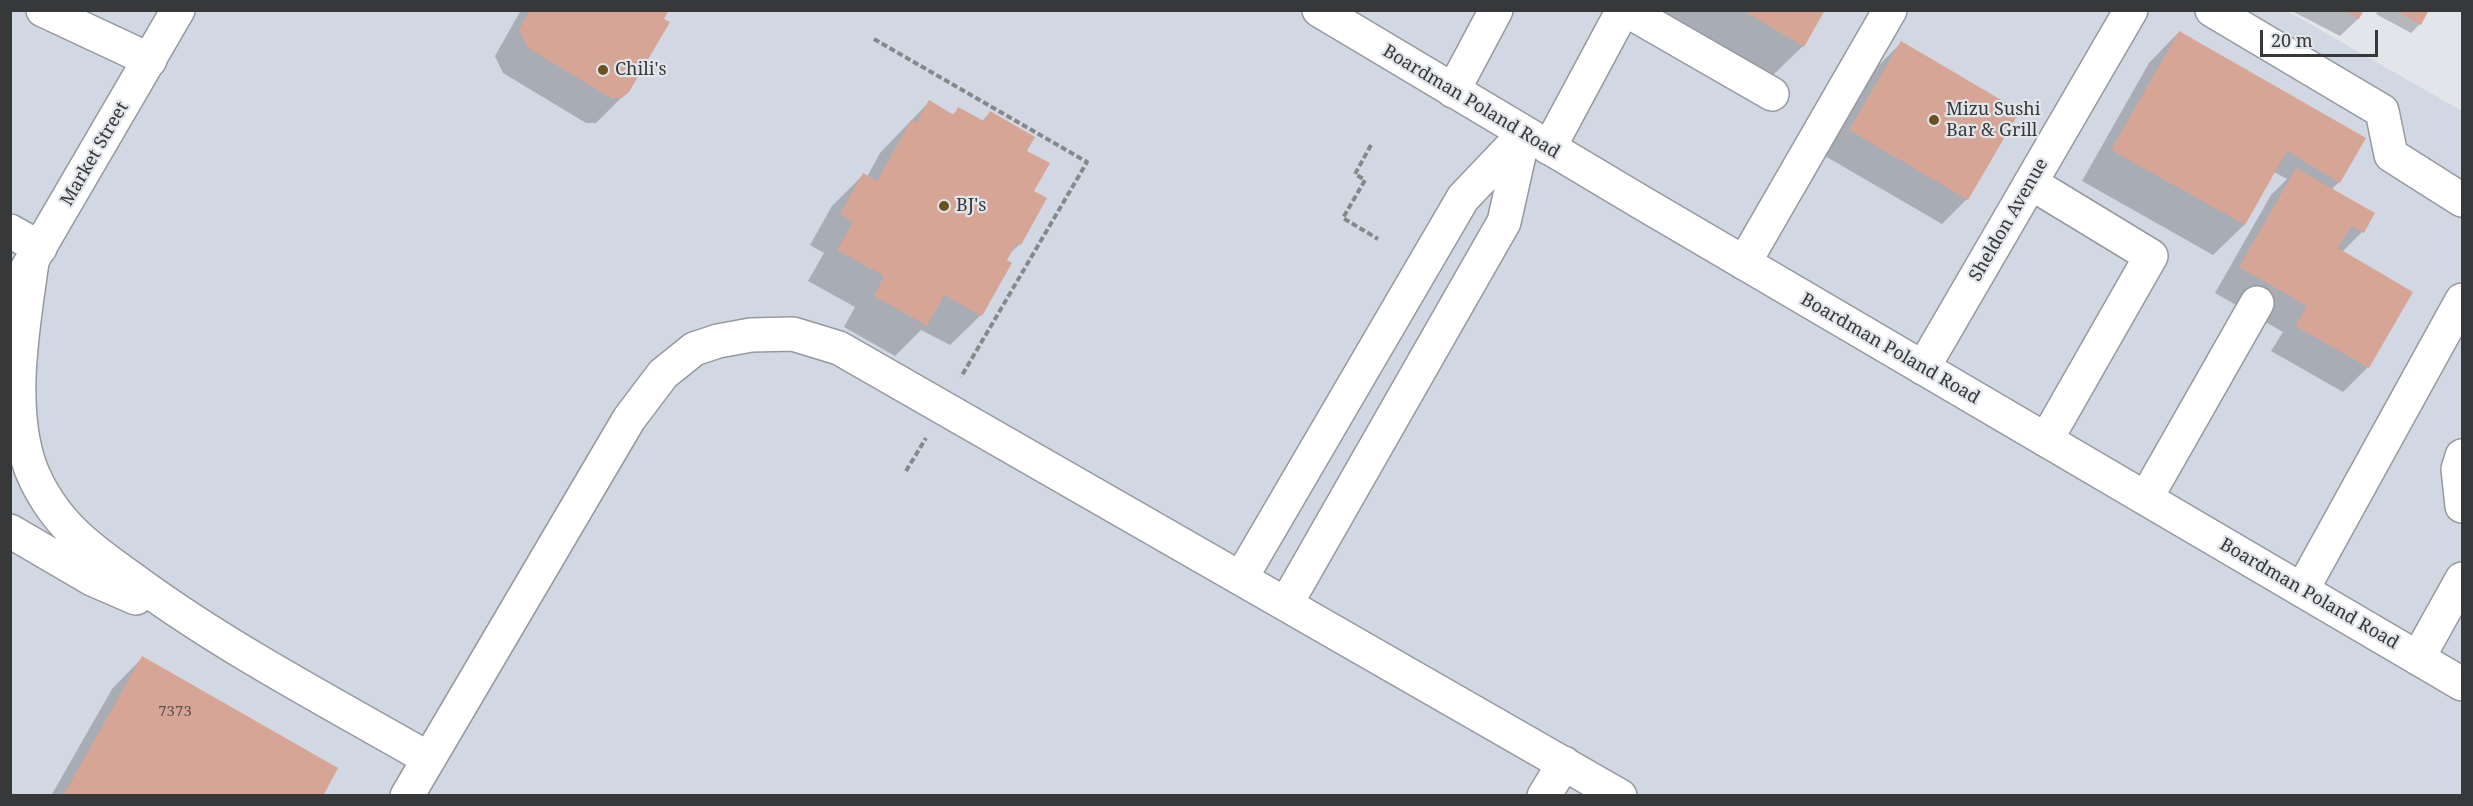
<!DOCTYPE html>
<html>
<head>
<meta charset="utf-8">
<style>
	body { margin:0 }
	#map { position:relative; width:2473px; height:806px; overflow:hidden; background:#e2e5ea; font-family:"Noto Serif",serif }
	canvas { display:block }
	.frame { position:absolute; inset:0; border:12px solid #363839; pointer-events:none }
	.scale { position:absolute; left:2260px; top:30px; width:118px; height:27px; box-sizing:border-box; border:3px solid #363839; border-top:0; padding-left:8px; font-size:18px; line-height:21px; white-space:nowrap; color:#363839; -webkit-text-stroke:4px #e2e5ea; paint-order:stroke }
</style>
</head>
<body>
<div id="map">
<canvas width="2473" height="806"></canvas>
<div class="frame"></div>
<div class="scale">20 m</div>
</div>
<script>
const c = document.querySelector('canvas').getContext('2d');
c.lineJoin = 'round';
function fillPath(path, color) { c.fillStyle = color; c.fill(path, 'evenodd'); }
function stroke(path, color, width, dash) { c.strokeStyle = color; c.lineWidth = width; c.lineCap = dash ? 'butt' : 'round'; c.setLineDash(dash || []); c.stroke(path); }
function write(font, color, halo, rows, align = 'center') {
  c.font = font + ' "Noto Serif",serif'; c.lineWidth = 4.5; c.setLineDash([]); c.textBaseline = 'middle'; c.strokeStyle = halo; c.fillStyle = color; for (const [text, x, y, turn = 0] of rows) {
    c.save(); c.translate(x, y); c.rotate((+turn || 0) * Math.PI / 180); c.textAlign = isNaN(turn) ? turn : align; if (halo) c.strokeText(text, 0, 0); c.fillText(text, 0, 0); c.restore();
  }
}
fillPath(new Path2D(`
	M10 11H2287L2462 111V795H11Z`), '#d2d8e3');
fillPath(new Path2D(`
	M521 10H667L628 91 596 123H586L503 73 495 56Z
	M1659 10H1824L1803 46 1772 76Z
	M2290 10H2363L2358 19 2340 36Z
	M2378 10H2427L2420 24 2411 33 2376 14Z
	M2179 32 2339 182 2331 190 2373 214 2362 232 2342 252 2411 292 2368 367 2343 392 2271 351 2283 332 2215 293 2271 195 2287 179 2274 172 2244 225 2213 255 2082 181 2149 63Z
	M1901 43 1967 199 1942 224 1825 156 1876 68Z
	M929 102 952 115 959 109 982 121 990 113 1025 152 1032 191 1020 244 1007 256 981 315 950 345 921 330 895 356 844 327 855 307 808 281 824 253 810 245 832 206 863 175 867 177 880 153Z
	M142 658 321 796H51L112 689Z`), '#0003');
fillPath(new Path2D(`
	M530 10H669L664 19 670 22 629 92 622 98H611L528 48 519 30Z
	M1742 10H1825L1804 47Z
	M2342 10H2364L2359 19Z
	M2394 10H2429L2421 25Z
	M2179 31 2366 138 2340 183 2287 151 2245 225 2111 150Z
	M1901 41 2020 111 1968 200 1849 130Z
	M929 100 954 115 958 107 984 121 990 111 1035 137 1027 151 1050 163 1034 191 1047 198 1021 245 1017 243 1007 260 1012 263 982 316 944 295 927 326 874 296 884 276 837 250 853 222 840 214 863 173 877 181 911 120 916 123Z
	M2296 168 2375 213 2364 233 2351 226 2338 248 2413 292 2369 368 2295 326 2307 306 2239 267Z
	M142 656 338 768 323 796H63Z`), '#d7a595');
const minor = new Path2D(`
	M43 10 150 60
	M1626 10 1772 94
	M2212 10 2382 111 2391 155 2462 200
	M1453 91 1496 10
	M1549 148 1623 10
	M2031 183 2151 256 2046 440
	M10 231 40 248
	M32 262C23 326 8 408 31 469 40 492 56 516 74 533 94 553 119 569 142 586 232 651 332 703 429 759
	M1744 263 1890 10
	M1923 368 2131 10
	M2462 456 2458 469 2462 506
	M2146 498 2257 303
	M10 531 92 579 136 598
	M1241 578 1463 198 1523 135
	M2302 590 2462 300
	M1286 604 1504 222 1524 133
	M2418 658 2462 579
	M407 796 629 419 663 374 694 349 718 341 751 335 793 334 839 348 1620 796
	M1544 796 1564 763`);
const major = new Path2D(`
	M1319 10 1639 201 2462 684
	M10 298 178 10`);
stroke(minor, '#96999d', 36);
stroke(major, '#96999d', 36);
stroke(new Path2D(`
	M874 39 1087 162 961 377
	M1371 145 1355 174 1365 180 1343 218 1378 239
	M906 471 926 438`), '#86898c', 4, [6, 3]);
stroke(minor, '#fff', 33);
stroke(major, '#fff', 33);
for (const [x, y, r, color] of [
	[603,70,6,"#695122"],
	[1934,120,6,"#695122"],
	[944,206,6,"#695122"]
]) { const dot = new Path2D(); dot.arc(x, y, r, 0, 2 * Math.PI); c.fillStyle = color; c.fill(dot); stroke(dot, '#e2e5ea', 2); }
write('15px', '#5e5350', null, [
	["7373",175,712]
]);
write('18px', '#363839', '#e2e5ea', [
	["Chili's",615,70],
	["Mizu Sushi",1946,110],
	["Bar & Grill",1946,131],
	["BJ's",956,206]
], 'left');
write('18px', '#363839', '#e2e5ea', [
	["Boardman Poland Road",1471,102,31],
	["Market Street",95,154,-60],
	["Sheldon Avenue",2009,220,-60],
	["Boardman Poland Road",1890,349,30],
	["Boardman Poland Road",2309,594,30]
]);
</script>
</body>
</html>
